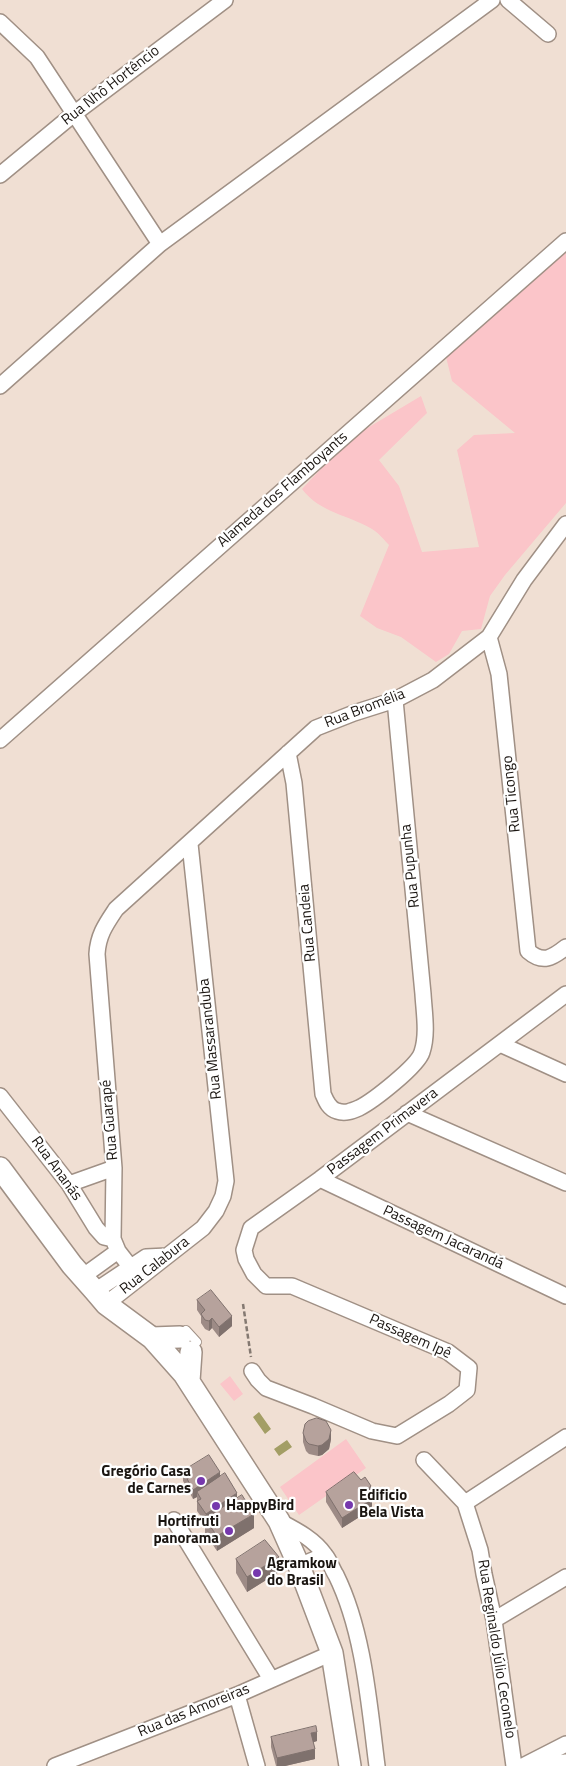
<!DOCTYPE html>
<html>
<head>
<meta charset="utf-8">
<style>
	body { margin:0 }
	canvas { display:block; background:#f0dfd3 }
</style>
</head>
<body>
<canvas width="566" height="1766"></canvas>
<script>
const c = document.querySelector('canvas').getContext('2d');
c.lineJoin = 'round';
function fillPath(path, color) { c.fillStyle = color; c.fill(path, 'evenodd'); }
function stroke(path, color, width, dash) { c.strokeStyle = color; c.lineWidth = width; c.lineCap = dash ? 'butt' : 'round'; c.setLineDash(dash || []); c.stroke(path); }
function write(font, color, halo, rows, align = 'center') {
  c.font = font + ' "Titillium Web",sans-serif'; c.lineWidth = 4.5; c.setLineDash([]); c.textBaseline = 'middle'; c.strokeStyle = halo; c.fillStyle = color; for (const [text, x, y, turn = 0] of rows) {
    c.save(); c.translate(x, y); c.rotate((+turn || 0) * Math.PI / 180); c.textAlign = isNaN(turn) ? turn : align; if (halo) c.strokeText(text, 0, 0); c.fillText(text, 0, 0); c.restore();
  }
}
fillPath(new Path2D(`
	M566 247V503L505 575 490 596 481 629 462 631 449 654 436 662 401 637 377 628 360 616 389 545C384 540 379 533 372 529 349 515 320 513 302 489L349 439 421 396 427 413 379 460 399 486 422 552 479 547 457 450 474 435 515 433 452 381 446 357Z
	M230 1376 243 1394 234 1401 220 1384Z
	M346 1439 366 1468 299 1515 280 1487Z`), '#fbc5c9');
fillPath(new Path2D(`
	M259 1412 271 1429 265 1434 253 1417Z
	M287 1440 292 1447 279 1456 274 1449Z`), '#a39e65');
const service = new Path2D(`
	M186 1330 197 1342`);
const minor = new Path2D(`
	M508 0 548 34
	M0 22 37 57 160 244
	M0 175 75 113 225 0
	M0 386 160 244 492 0
	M489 637 499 674 528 951C543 964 552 958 566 947
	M0 740 566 241
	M288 753 294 783 323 1094C326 1101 329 1109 337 1111 345 1114 352 1111 359 1108 373 1101 418 1066 422 1052 428 1034 424 1012 423 994L395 700
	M500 1044 566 1074
	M0 1096 69 1184 96 1228 104 1237 113 1239
	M407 1113 566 1183
	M320 1179 566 1296
	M69 1184 114 1168
	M82 1277 118 1251
	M139 1278 118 1251 113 1239 114 1168 97 954C98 935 106 924 116 909L316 728 354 713 395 700 433 680 489 637 524 580 566 524
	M95 1291 146 1257 167 1256
	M106 1304 203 1228 216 1211 223 1196 226 1181 190 844
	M252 1371 258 1380 266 1388 313 1406 372 1431 397 1436 449 1404 467 1390 469 1368 448 1352 292 1286H266L254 1274 246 1259 244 1250 251 1228 320 1179 566 994
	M424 1460 465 1503 480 1550 484 1574 494 1620 514 1766
	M465 1503 566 1437
	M174 1520 271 1679
	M279 1521C296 1530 314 1539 325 1555 330 1561 332 1569 336 1575 364 1632 369 1704 377 1766
	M299 1566 325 1555
	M494 1620 566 1577
	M237 1695 257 1766
	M55 1766 237 1695 332 1653
	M523 1766 566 1744
	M541 1766 566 1762`);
const secondary = new Path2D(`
	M0 1168 72 1265 95 1291 106 1304 152 1338 184 1374 279 1521 299 1566 332 1653 350 1766
	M152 1338 180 1337
	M189 1381 191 1352`);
stroke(service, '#a09085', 10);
stroke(minor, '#a09085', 18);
stroke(secondary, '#a09085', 24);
stroke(new Path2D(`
	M243 1304 251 1357`), '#847971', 2.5, [5, 2.5]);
stroke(service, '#fff', 8);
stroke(minor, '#fff', 15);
stroke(secondary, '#fff', 21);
fillPath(new Path2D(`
	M197 1300 232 1326 219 1337 212 1328 209 1331 205 1329 201 1323V1316L197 1310Z
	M303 1433 331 1439 329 1449 322 1455 318 1456 309 1454 306 1451 303 1442Z
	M183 1471 220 1476 237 1498 254 1528 217 1551 205 1533V1522L197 1511V1497L193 1499 183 1481Z
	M326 1492 371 1496 370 1497 372 1509 342 1528 326 1502Z
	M236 1559 279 1572 247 1592 236 1573Z
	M271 1737 317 1741 313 1742 315 1759 285 1766H276L271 1747Z`), '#9d8b86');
fillPath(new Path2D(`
	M232 1316V1326L219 1337V1327Z
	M212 1318V1328L209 1331V1321Z
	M331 1430V1439L329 1449 322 1455 318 1456V1446Z
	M220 1472V1482L197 1492V1497L193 1499V1490Z
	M371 1486V1496L366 1500V1490Z
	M237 1493V1503L206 1521V1514Z
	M372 1499V1509L342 1528V1518Z
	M254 1514V1528L217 1551V1536Z
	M279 1557V1572L247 1592V1577Z
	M317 1732V1741L311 1743V1733Z
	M315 1749V1759L285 1766H277V1758Z`), '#7f716d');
const building = new Path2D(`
	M211 1290 232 1316 219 1327 212 1318 209 1321 205 1320 201 1314 205 1310 197 1300Z
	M317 1418 326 1421 331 1430 329 1439 322 1445 318 1446 309 1444 306 1441 303 1433 305 1424 308 1421Z
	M209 1455 220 1472 193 1490 183 1471Z
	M354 1472 361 1480 365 1477 371 1486 366 1490 372 1499 342 1518 326 1492Z
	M225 1473 237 1493 206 1514 197 1501 201 1499 197 1492Z
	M242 1495 254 1514 217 1536 205 1519Z
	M265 1540 279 1557 247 1577 236 1559Z
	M316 1726 317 1732 311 1733 315 1749 277 1758 271 1737Z`);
fillPath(building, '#b6a29c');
stroke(building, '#7f716d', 1);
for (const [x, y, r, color] of [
	[201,1481,5,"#7638ad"],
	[349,1505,5,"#7638ad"],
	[216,1506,5,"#7638ad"],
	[229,1531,5,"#7638ad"],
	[257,1573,5,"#7638ad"]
]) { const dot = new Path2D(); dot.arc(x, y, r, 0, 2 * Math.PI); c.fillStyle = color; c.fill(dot); stroke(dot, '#fff', 2); }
write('15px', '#1a1511', '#fff', [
	["Rua Nhô Hortêncio",111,86,-38],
	["Alameda dos Flamboyants",283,490,-41],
	["Rua Bromélia",365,709,-21],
	["Rua Ticongo",512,794,-96],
	["Rua Pupunha",411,866,-96],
	["Rua Candeia",308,923,-95],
	["Rua Massaranduba",211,1039,-96],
	["Rua Guarapé",110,1120,-95],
	["Passagem Primavera",383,1132,-37],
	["Rua Ananás",56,1169,54],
	["Passagem Jacarandá",443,1238,25],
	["Rua Calabura",155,1266,-38],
	["Passagem Ipê",410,1337,24],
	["Rua Reginaldo Júlio Ceconelo",496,1649,81],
	["Rua das Amoreiras",194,1711,-22]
]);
write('bold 15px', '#1a1511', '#fff', [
	["Gregório Casa",191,1472,"right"],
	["de Carnes",191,1489,"right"],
	["Edificio",359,1496],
	["Bela Vista",359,1513],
	["HappyBird",226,1506],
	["Hortifruti",219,1522,"right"],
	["panorama",219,1539,"right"],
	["Agramkow",267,1564],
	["do Brasil",267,1581]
], 'left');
</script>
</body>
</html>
